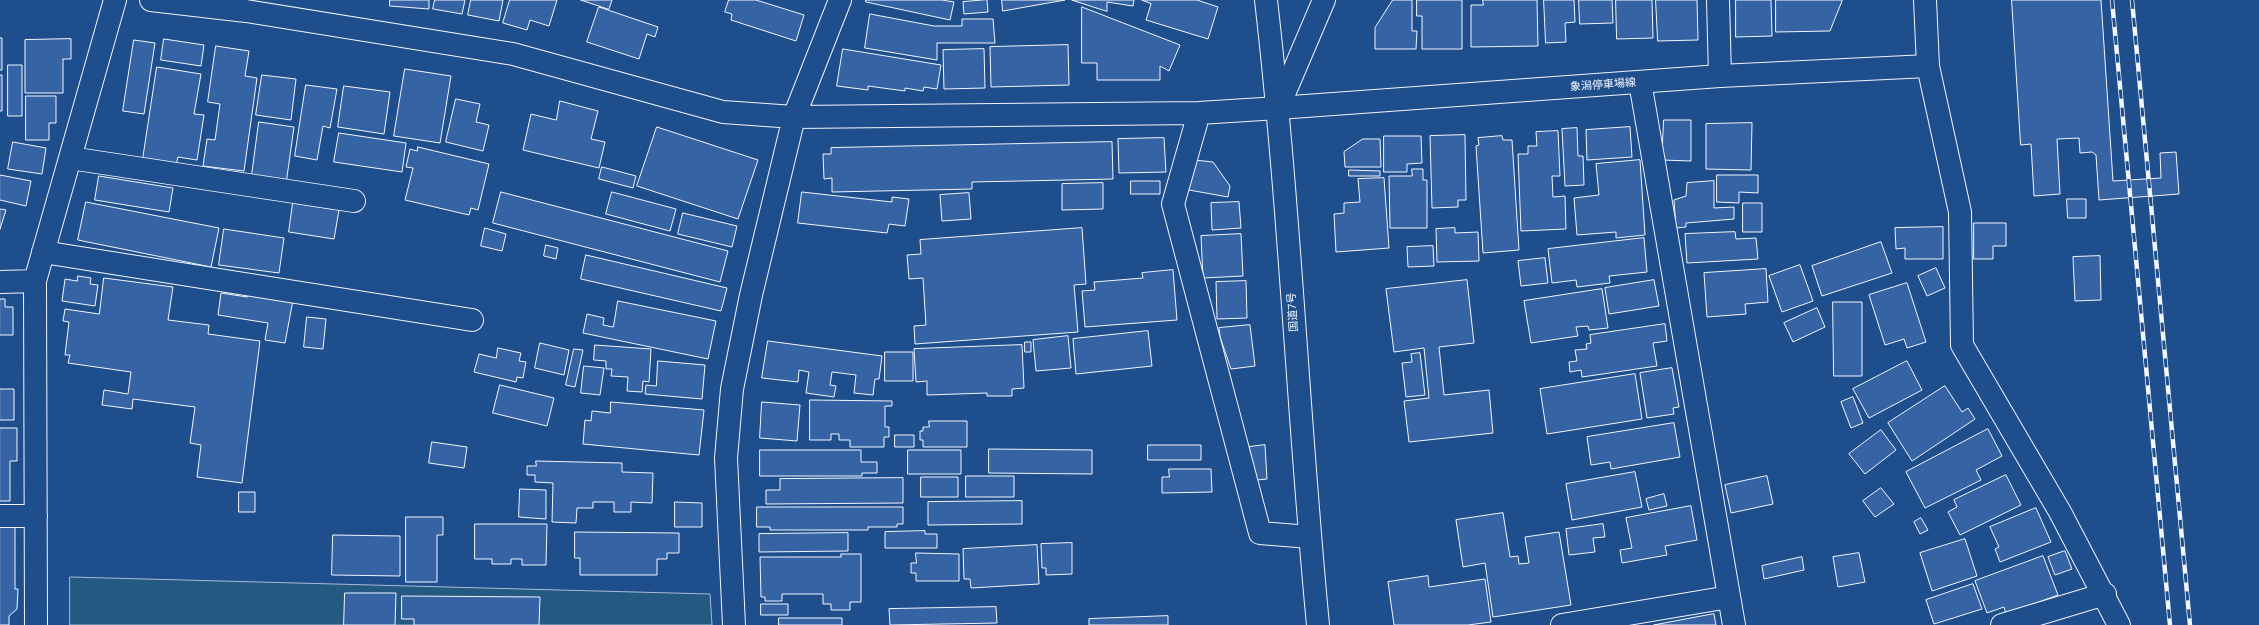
<!DOCTYPE html>
<html>
<head>
<meta charset="utf-8">
<style>
	body { margin:0 }
	canvas { display:block; background:#1f4e8c }
</style>
</head>
<body>
<canvas width="2259" height="625"></canvas>
<script>
const c = document.querySelector('canvas').getContext('2d');
c.lineJoin = 'round';
function fillPath(path, color) { c.fillStyle = color; c.fill(path, 'evenodd'); }
function stroke(path, color, width, dash) { c.strokeStyle = color; c.lineWidth = width; c.lineCap = dash ? 'butt' : 'round'; c.setLineDash(dash || []); c.stroke(path); }
function write(font, color, halo, rows, align = 'center') {
  c.font = font + ' "Open Sans","Noto Sans JP",sans-serif'; c.lineWidth = 3; c.setLineDash([]); c.textBaseline = 'middle'; c.strokeStyle = halo; c.fillStyle = color; for (const [text, x, y, turn = 0] of rows) {
    c.save(); c.translate(x, y); c.rotate((+turn || 0) * Math.PI / 180); c.textAlign = isNaN(turn) ? turn : align; if (halo) c.strokeText(text, 0, 0); c.fillText(text, 0, 0); c.restore();
  }
}
const green = new Path2D(`
	M70 577 710 594 712 625H70Z`);
fillPath(green, '#245a82');
stroke(green, '#a8bbd7', 1);
const building = new Path2D(`
	M390 0H429V9L390 6Z
	M435 0H465L462 14 433 9Z
	M471 0H503L499 21 468 15Z
	M510 0H557L549 26 530 20 527 30 503 23Z
	M581 0H612L609 9Z
	M729 0H756L804 15 796 41 731 20 732 14 725 12Z
	M866 0H942L954 2 950 20 866 2Z
	M987 0 988 12 964 14 963 2Z
	M1002 0H1065L1003 11Z
	M1072 0H1134L1133 6 1107 2V11Z
	M1142 0H1197L1218 7 1208 39 1146 20 1151 4Z
	M1393 0H1412V31H1417L1416 49H1375V28Z
	M1417 0H1462V49H1422V16H1417Z
	M1483 0H1537L1538 46 1471 47V5H1483Z
	M1544 0H1574L1575 22 1565 23 1566 42 1546 43Z
	M1579 0H1612L1613 23 1580 24Z
	M1616 0H1652L1653 38 1617 39Z
	M1656 0H1697L1698 40 1658 41Z
	M1736 0H1771L1772 36 1736 37Z
	M1776 0H1842V1L1830 31 1776 32Z
	M2012 0H2101L2113 181 2161 178 2160 153 2176 152 2179 194 2099 200 2096 155 2092 152 2080 153 2079 138 2057 139 2060 194 2034 196 2031 144 2021 145Z
	M599 7 658 27 655 37 647 34 639 59 587 42Z
	M1082 7 1180 45 1169 71 1160 66V80H1097V63H1082Z
	M870 14 934 26H962V19H993L995 43H937V60L865 48Z
	M0 38H2V70H0Z
	M71 39V59H63V93H25V40Z
	M164 39 204 45 201 66 161 60Z
	M134 40 155 43 144 114 123 111Z
	M1068 45 1069 85 991 87 990 47Z
	M216 46 249 51 245 76 257 78 244 171 203 166 207 139 215 140 220 104 208 102Z
	M843 49 941 65 937 89 924 87 923 91 905 88V91L868 86V90L837 86Z
	M984 49 985 88 944 89 943 50Z
	M8 65H22V116H8Z
	M157 67 201 74 194 114 204 115 197 160 178 157 176 165 143 159Z
	M405 69 451 76 440 143 394 136Z
	M0 75H2V111H0Z
	M262 75 296 79 291 120 256 115Z
	M306 85 337 89 330 128 323 126 317 160 295 156Z
	M344 86 390 92 384 134 338 127Z
	M26 96H56V123H49V140H26Z
	M456 99 480 104 476 122 489 125 483 151 446 142Z
	M560 101 598 111 591 139 605 142 599 168 523 150 531 114 556 120Z
	M1664 120H1691V161L1662 160Z
	M259 122 294 127 286 184 252 175Z
	M1752 123 1751 170 1706 169V124Z
	M657 127 758 160 738 219 637 186Z
	M1630 127 1632 157 1587 160 1586 130Z
	M1577 128 1578 156H1583L1584 185 1565 186 1562 129Z
	M1558 131 1560 176H1552L1553 197 1565 196 1566 229 1521 231 1518 154H1528V146H1537L1536 132Z
	M339 133 406 143 402 172 334 162Z
	M1465 135 1466 200H1458V207L1432 208 1430 136Z
	M1384 136H1421L1422 163 1407 164V172H1384Z
	M1502 136 1503 140H1512L1519 250 1483 253 1476 146 1479 145 1478 138Z
	M1164 138 1166 172 1119 173 1118 139Z
	M1363 139H1380L1381 167H1345L1344 152Z
	M13 142 46 148 42 174 8 169Z
	M1112 142 1113 179 972 182V189L832 192V178L824 179 823 154H831V148Z
	M418 147 489 164 478 210 471 208 469 215 405 200 413 168 406 167 410 149 417 151Z
	M1194 160 1213 162 1230 186 1228 197 1189 190Z
	M1640 160 1645 235 1616 238V232L1577 235 1574 198 1599 195 1596 164Z
	M602 167 636 176 633 188 599 179Z
	M1412 169H1423V180H1427V228H1390L1389 176H1412Z
	M1349 170 1380 171V176H1349Z
	M0 175 31 181 26 206 0 200Z
	M1717 175H1758V193L1739 192V203L1717 202Z
	M99 176 173 188 169 212 95 200Z
	M1384 178 1389 248 1336 252 1334 214 1344 213V203L1360 202 1358 179Z
	M1131 181H1160V194H1131Z
	M1714 181V208L1734 207V219L1686 223V227L1676 228 1674 200 1686 196 1687 183Z
	M1103 183V209L1062 210V184Z
	M501 192 728 251 720 282 493 223Z
	M612 192 676 209 670 231 606 214Z
	M802 192 892 202V197L909 199 905 226 889 224 887 233 798 223Z
	M969 193 971 219 942 221 940 195Z
	M2067 199H2086V218H2068Z
	M86 202 219 228 211 267 78 240Z
	M1239 202 1241 228 1212 230 1211 203Z
	M293 203 339 210 334 239 289 232Z
	M1743 203H1762V232H1743Z
	M0 209 6 210 0 229Z
	M683 213 737 226 732 247 678 234Z
	M1974 223H2006V246H1993V259H1974Z
	M1943 227V259H1905V248L1896 249 1895 228Z
	M485 228 506 234 502 251 481 246Z
	M1082 228 1086 284 1074 285 1078 332 915 344 914 326 926 325 923 278 909 279 907 255 921 254 920 240Z
	M1455 228V233L1478 232 1479 261 1437 262 1436 229Z
	M224 229 284 238 279 273 219 265Z
	M1735 232 1736 239 1756 238 1758 259 1687 263 1685 234Z
	M1241 234 1243 276 1203 278 1201 236Z
	M1644 238 1647 272 1609 276 1610 283 1577 287 1576 280 1552 283 1548 249Z
	M1881 242 1892 273 1822 296 1812 266Z
	M546 245 558 248 556 259 544 256Z
	M1433 246 1434 266 1408 267 1407 247Z
	M586 255 727 288 721 311 581 279Z
	M2100 256 2101 300 2075 301 2073 257Z
	M1545 258 1548 283 1521 286 1518 261Z
	M1800 265 1813 301 1782 312 1769 276Z
	M1936 268 1945 288 1927 296 1918 276Z
	M1766 269 1768 302 1745 304 1746 314 1707 317 1704 273Z
	M1173 270 1177 320 1085 327 1082 291 1095 290 1094 282 1143 278 1142 273Z
	M78 276 91 278 90 284 98 285 95 306 62 301 65 279 77 281Z
	M104 278 173 287 168 320 209 325 208 334 260 341 242 483 197 477 201 445 190 443 195 407 133 399 132 409 102 405 104 390 128 394 131 372 68 363 70 355H65L69 322 63 321 65 309 99 314Z
	M1467 280 1474 343 1439 347 1444 395 1489 390 1493 433 1409 442 1404 401 1429 398 1424 348 1394 352 1386 289Z
	M1654 280 1659 306 1609 314 1605 288Z
	M1246 281 1247 318 1217 319 1216 282Z
	M1907 283 1926 342 1907 348 1904 339 1885 345 1869 295Z
	M1602 289 1608 328 1589 330 1588 326 1576 327 1578 336 1531 343 1524 301Z
	M248 292 293 300 285 343 265 340 268 323 218 315 221 293 247 297Z
	M0 299H5V307H13V335H0Z
	M618 301 716 321 708 359 583 333 587 314 604 318 603 325 613 327Z
	M1833 302H1862V376H1834Z
	M1817 308 1825 327 1793 342 1784 323Z
	M307 317 326 319 323 349 304 347Z
	M1665 324 1667 341 1653 343 1657 366 1582 377 1581 370 1570 372 1569 362 1577 361 1575 350 1587 349 1586 344 1591 343 1590 335Z
	M1250 325 1255 366 1231 369 1220 337 1219 328Z
	M1148 331 1152 366 1076 374 1073 339Z
	M1068 336 1071 368 1036 371 1033 340Z
	M768 341 882 356 879 379H875L873 395 854 393 856 375 832 372 830 385 836 386 834 397 806 393 809 372 799 370 798 382 762 378Z
	M1025 342H1031V352H1025Z
	M540 343 569 350 564 375 535 368Z
	M595 345 651 349 649 382 643 381 642 392 627 391 628 377 611 376 612 369H606V361L594 360Z
	M1022 345 1024 388 1012 389V396H987V393L927 395V381L916 382 914 349Z
	M498 348 521 353 519 361 526 362 523 378 517 377 516 382 474 372 479 354 496 358Z
	M574 349 583 350 575 387 566 385Z
	M885 352H913V381H885Z
	M1420 353 1425 395 1406 397 1402 363 1412 362 1411 354Z
	M658 361 705 365 702 399 645 394 646 385 656 386Z
	M1907 361 1922 390 1869 418 1853 389Z
	M584 366 604 368 600 395 581 393Z
	M1672 368 1679 407 1673 408 1674 414 1647 418 1640 373Z
	M1635 374 1642 419 1547 434 1540 389Z
	M500 385 554 398 547 426 493 413Z
	M1945 386 1962 412 1968 408 1975 419 1912 461 1888 423Z
	M0 389H14V420H0Z
	M1853 397 1863 423 1851 428 1841 402Z
	M810 400 892 401V406H885V427H889V437H884V447H850V440H839V434H831V440H810Z
	M611 402 704 410 699 455 583 444 585 420 591 421 592 411 610 413Z
	M762 402 800 405 797 441 760 438Z
	M929 421H967V447H923V440H920V431H923V427H929Z
	M1674 423 1680 457 1611 469 1610 462 1591 465 1587 437Z
	M0 428H17V461H10V501H0Z
	M1988 429 2002 456 1976 470 1981 480 1925 508 1906 472Z
	M1881 430 1896 450 1865 474 1849 454Z
	M895 435H914V447H895Z
	M432 442 467 447 464 468 429 463Z
	M1148 445H1201V460H1148Z
	M1265 445 1267 479 1257 480 1249 447Z
	M989 449 1092 450V474L989 473Z
	M760 450H861V462H877V473H862V476H760Z
	M908 450H961V474H908Z
	M536 461 622 463V472L653 473 652 503 631 502V512H614V502H593V508H577L576 523 552 522 553 483 535 482V475H527V466H536Z
	M1169 469H1211L1212 492 1162 493V477H1169Z
	M1635 472 1642 507 1572 520 1566 484Z
	M2006 475 2021 505 1960 535 1948 512 1957 507 1954 500Z
	M966 476H1014V497H966Z
	M1767 476 1773 504 1731 513 1725 485Z
	M921 477H958V497H921Z
	M903 478V503L766 504V490H780V479Z
	M1881 488 1894 504 1875 517 1863 501Z
	M520 489 546 490V519L519 517Z
	M239 492H255V512H239Z
	M1664 494 1667 506 1649 510 1646 499Z
	M1022 501V524L928 525V502Z
	M675 502 702 503V527H675Z
	M1691 506 1697 540 1665 546 1667 555 1622 563 1620 550 1632 548 1626 518Z
	M757 507H903V524H897V527H868V530H770V527H757Z
	M2036 508 2051 542 2000 562 1995 549 1999 547 1990 527Z
	M1503 513 1510 557 1518 556 1519 564 1529 563 1525 537 1559 532 1571 605 1493 617 1485 563 1463 567 1456 520Z
	M406 517H443V535H437V582H406Z
	M1921 518 1928 530 1920 534 1914 522Z
	M475 524H547L546 565H522V559H511V564H492V559H475Z
	M1603 524 1605 537 1593 538 1595 552 1569 555 1566 529Z
	M0 525H15V589H18L17 609 9 616V625H0Z
	M925 531V534H937V548H885V532Z
	M575 532 679 533V553H667V559H657V575H580V558H575Z
	M848 533V551L759 552V534Z
	M333 535 400 536V576L332 575Z
	M1965 539 1977 576 1932 591 1920 553Z
	M1072 543V574L1046 575V568H1042L1041 544Z
	M1037 545 1039 584 971 588 970 579H964L963 549Z
	M2065 551 2072 569 2055 575 2048 557Z
	M916 553 959 554V581H916V573H911V563H916Z
	M1859 553 1865 582 1838 587 1833 557Z
	M841 554H861V602H850V610H831V604H823V594H782V601H765V597H761L760 557H841Z
	M2043 556 2058 595 2006 614 2004 607 1987 613 1975 581Z
	M1802 557 1804 570 1764 579 1762 566Z
	M1428 576 1429 587 1485 579 1491 622 1468 625H1394L1388 582Z
	M1973 584 1982 609 1934 624 1926 600Z
	M345 593H396L395 625H344Z
	M402 596 540 597 539 625H414V619H402Z
	M761 604H788V615H761Z
	M996 607 997 623 890 625 889 609Z
	M1714 614 1716 625H1654Z
	M1168 616V625H1089V619Z
	M779 618H842V625H779Z`);
fillPath(building, '#3563a3');
stroke(building, '#f2f6ff', 1);
const minor = new Path2D(`
	M151 0 246 11 513 54 723 112 794 117 1199 113 1278 108 1324 0
	M1718 0 1720 76
	M1925 0 1928 66 1960 212 1962 345 2060 512 2119 625
	M1640 82 1734 625
	M1199 113 1173 204 1260 533 1310 537
	M70 158 354 201
	M43 252 472 320
	M0 282 35 281
	M0 516H36
	M36 625 35 281 115 0
	M734 625 726 458 732 389 751 295 794 117 840 0
	M1562 625 1729 597
	M2002 625 2105 594`);
const major = new Path2D(`
	M1278 108 1720 76 1928 66`);
const highway = new Path2D(`
	M1266 0C1290 208 1298 417 1318 625`);
stroke(minor, '#f2f6ff', 24);
stroke(major, '#f2f6ff', 24);
stroke(highway, '#f2f6ff', 24);
stroke(minor, '#1f4e8c', 22);
stroke(major, '#1f4e8c', 22);
stroke(highway, '#1f4e8c', 22);
const rail = new Path2D(`
	M2112 0 2170 625
	M2132 0 2190 625`);
stroke(rail, '#f2f6ff', 4.5);
stroke(rail, '#1f4e8c', 3, [9]);
write('11px', '#f2f6ff', '#1f4e8c', [
	["象潟停車場線",1603,85,-4],
	["国道7号",1293,312,-94]
]);
</script>
</body>
</html>
